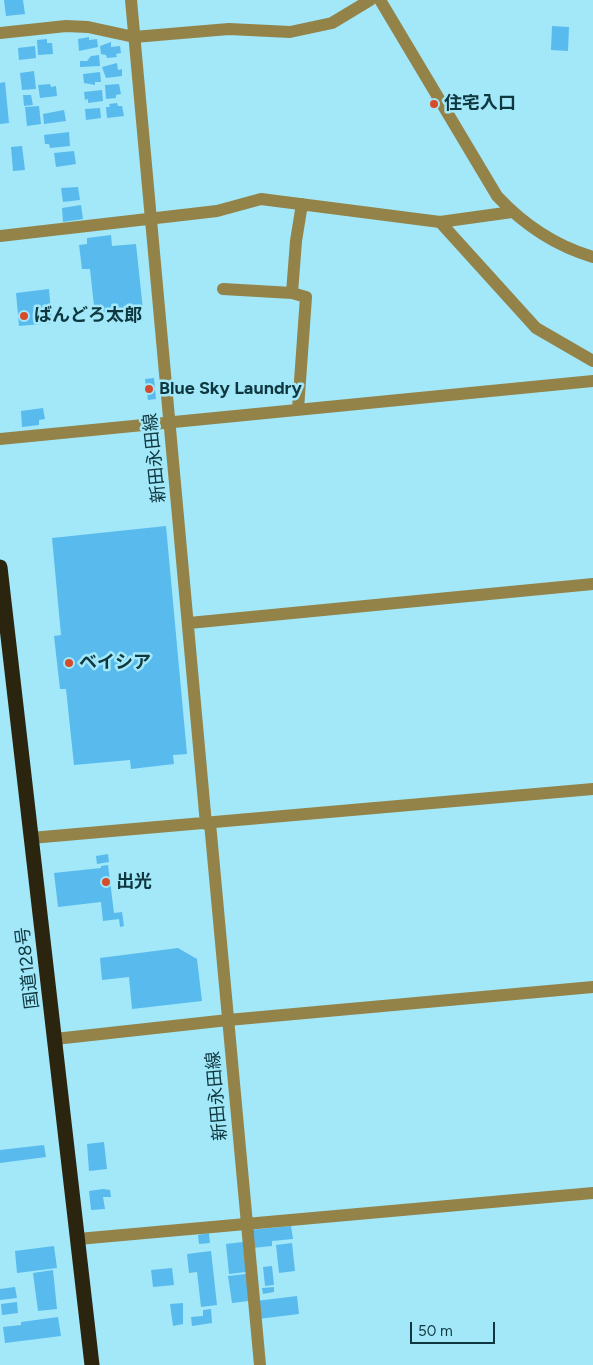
<!DOCTYPE html>
<html>
<head>
<meta charset="utf-8">
<style>
	body { margin:0 }
	#map { position:relative; width:593px; height:1365px; overflow:hidden; background:#a2e8f9; font-family:Figtree,sans-serif }
	canvas { display:block }
	.scale { position:absolute; left:410px; top:1322px; width:85px; height:22px; box-sizing:border-box; border:2px solid #0f373f; border-top:0; padding-left:6px; font-size:15px; line-height:18px; white-space:nowrap; color:#0f373f; -webkit-text-stroke:4px #a2e8f9; paint-order:stroke }
</style>
</head>
<body>
<div id="map">
<canvas width="593" height="1365"></canvas>
<div class="scale">50 m</div>
</div>
<script>
const c = document.querySelector('canvas').getContext('2d');
c.lineJoin = 'round';
function fillPath(path, color) { c.fillStyle = color; c.fill(path, 'evenodd'); }
function stroke(path, color, width, dash) { c.strokeStyle = color; c.lineWidth = width; c.lineCap = dash ? 'butt' : 'round'; c.setLineDash(dash || []); c.stroke(path); }
function write(font, color, halo, rows, align = 'center') {
  c.font = font + ' Figtree,"Noto Sans JP",sans-serif'; c.lineWidth = 5; c.setLineDash([]); c.textBaseline = 'middle'; c.strokeStyle = halo; c.fillStyle = color; for (const [text, x, y, turn = 0] of rows) {
    c.save(); c.translate(x, y); c.rotate((+turn || 0) * Math.PI / 180); c.textAlign = isNaN(turn) ? turn : align; if (halo) c.strokeText(text, 0, 0); c.fillText(text, 0, 0); c.restore();
  }
}
fillPath(new Path2D(`
	M4 0H23L25 14 6 16Z
	M552 26 569 27 568 51 551 50Z
	M89 37V40L97 39 98 47 79 51 78 39Z
	M47 39V43H52L53 54 38 55 37 40Z
	M111 42V47L120 46 121 53 116 54 117 57 107 58 106 55 101 54 100 46Z
	M35 46 36 58 19 60 18 48Z
	M99 55 100 66 80 67V61H87L91 56Z
	M117 63 118 70 122 69V76L106 78 102 67Z
	M34 71 36 89 22 90 20 73Z
	M100 72 101 82H95V85L84 83 83 74Z
	M5 82 9 123 0 124V83Z
	M50 84 51 87 56 86 57 96 40 98 38 85Z
	M119 84 121 94 116 95V98L106 99 105 85Z
	M102 90 103 101 88 103V99L85 100 84 92Z
	M23 95H31L33 105 24 106Z
	M117 103 118 106H122L124 116 107 118 106 107H110L109 104Z
	M39 106 41 124 27 126 25 107Z
	M100 108 101 118 86 120 85 109Z
	M64 110 66 121 44 124 43 114Z
	M69 132 70 146 50 148 49 144H45L44 135Z
	M22 146 25 170 13 171 11 147Z
	M74 151 76 164 56 167 54 153Z
	M78 187 80 200 63 202 61 188Z
	M81 205 83 219 63 222 62 208Z
	M111 235 112 246 136 244 143 310 95 315 90 269H82L79 245 87 244V238Z
	M49 289 52 323 19 326 16 293Z
	M154 378 156 399 148 400 145 379Z
	M43 408 45 419 39 420V425L22 427 21 411Z
	M166 526 187 754 173 755 174 764 131 769 130 760 74 765 66 689H60L54 636 61 635 52 538Z
	M108 854 109 862 97 864 96 856Z
	M108 865 114 913 122 912 124 926 120 927 119 919 103 921 101 902 58 907 54 873 101 868V866Z
	M178 948 197 959 202 1001 132 1009 129 977 102 980 100 958Z
	M104 1142 107 1169 89 1171 87 1144Z
	M44 1145 46 1157 0 1163V1150Z
	M103 1189 110 1190 111 1197H103L105 1209 91 1210 89 1191Z
	M291 1226 293 1239 272 1241V1246L252 1248 250 1230Z
	M209 1233 210 1243 199 1244 198 1235Z
	M243 1242 246 1272 229 1274 226 1244Z
	M292 1243 295 1271 279 1273 276 1245Z
	M54 1246 57 1268 17 1273 15 1251Z
	M211 1251 217 1305 201 1307 197 1272 189 1273 187 1254Z
	M272 1266 274 1285 265 1286 263 1267Z
	M172 1268 174 1285 153 1287 151 1270Z
	M53 1270 57 1309 38 1311 33 1273Z
	M246 1274 249 1301 232 1303 228 1276Z
	M15 1287 17 1298 0 1300V1289Z
	M274 1287V1292L263 1294 262 1288Z
	M297 1296 299 1314 258 1319 256 1301Z
	M17 1302 18 1313 2 1315 1 1304Z
	M183 1303V1324L173 1326 170 1304Z
	M211 1309 212 1323 192 1326 191 1317 203 1316V1310Z
	M58 1317 61 1336 5 1343 3 1327 21 1325V1322Z`), '#59baee');
stroke(new Path2D(`
	M131 0 206 824
	M380 0 497 196C523 224 556 246 593 257
	M0 33 66 26 88 27 134 37 229 29 290 32 332 23 370 0
	M440 222 536 328 593 361
	M0 236 217 211 261 199 440 222 512 212
	M223 289 292 293 306 297 298 409
	M292 293 296 241 302 204
	M0 439 593 381
	M189 623 593 584
	M210 823 260 1365
	M31 838 593 789
	M55 1039 228 1020 593 987
	M78 1239 593 1193`), '#938349', 12);
stroke(new Path2D(`
	M0 567 92 1365`), '#2b2510', 15);
for (const [x, y, r, color] of [
	[434,104,5,"#d64b2b"],
	[24,316,5,"#d64b2b"],
	[149,389,5,"#d64b2b"],
	[69,663,5,"#d64b2b"],
	[106,882,5,"#d64b2b"]
]) { const dot = new Path2D(); dot.arc(x, y, r, 0, 2 * Math.PI); c.fillStyle = color; c.fill(dot); stroke(dot, '#a2e8f9', 2); }
write('bold 18px', '#0f373f', '#a2e8f9', [
	["住宅入口",444,104],
	["ばんどろ太郎",34,316],
	["Blue Sky Laundry",159,389],
	["ベイシア",79,663],
	["出光",116,882]
], 'left');
write('18px', '#0f373f', '#a2e8f9', [
	["新田永田線",155,458,-96],
	["国道128号",28,968,-97],
	["新田永田線",217,1096,-95]
]);
</script>
</body>
</html>
